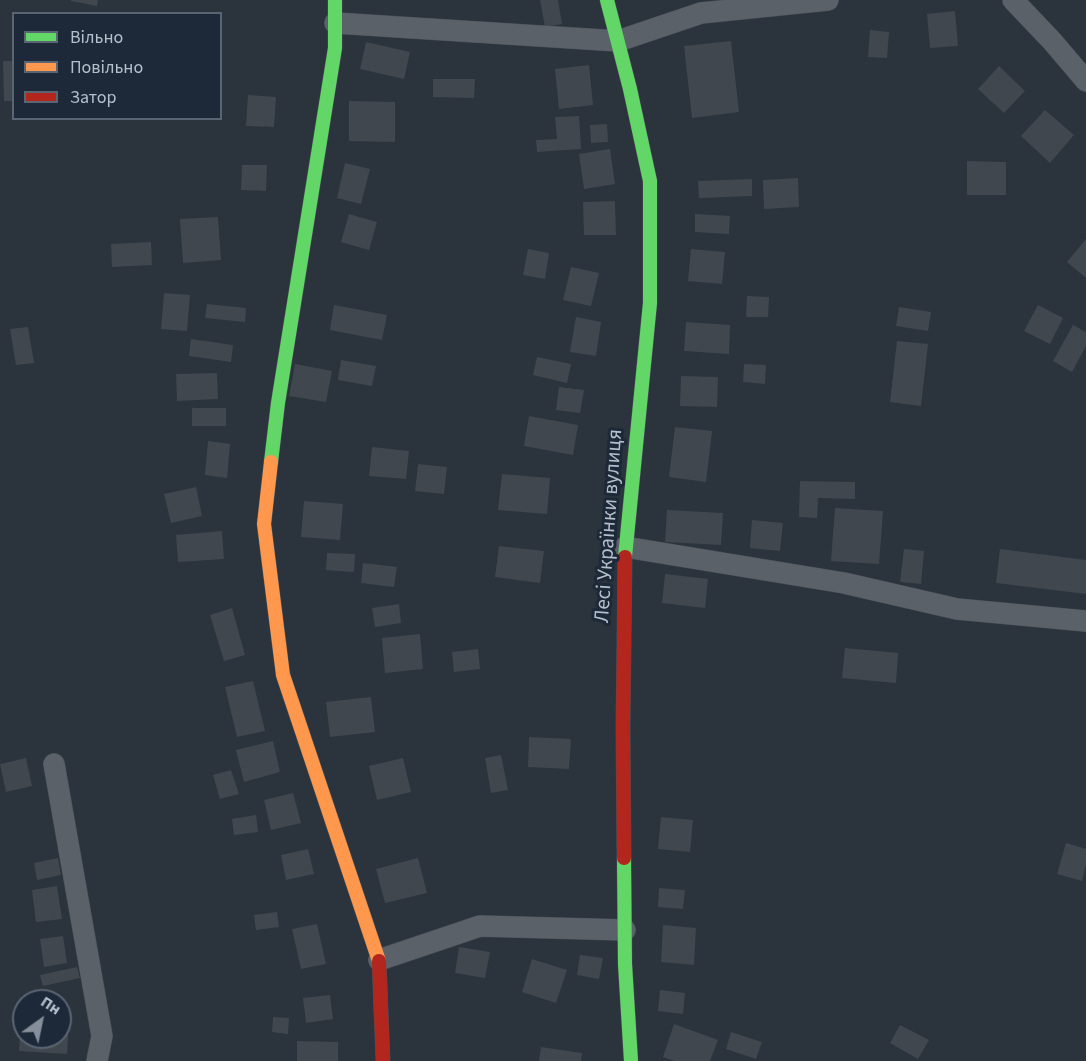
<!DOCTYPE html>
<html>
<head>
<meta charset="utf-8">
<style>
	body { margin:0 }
	#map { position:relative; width:1086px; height:1061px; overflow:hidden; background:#2b333c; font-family:"Source Sans 3",sans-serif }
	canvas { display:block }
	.legend { position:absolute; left:12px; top:12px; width:210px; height:108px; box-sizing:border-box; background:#1d2938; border:2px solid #5a6573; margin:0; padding:8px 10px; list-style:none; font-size:18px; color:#b5bfcc }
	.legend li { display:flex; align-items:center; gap:12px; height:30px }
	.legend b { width:30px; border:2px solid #5a6573 }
	.north { position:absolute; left:12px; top:989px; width:60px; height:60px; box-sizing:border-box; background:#1d2938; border:2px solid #5a6573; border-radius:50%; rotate:33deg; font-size:16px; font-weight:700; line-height:24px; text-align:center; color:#b5bfcc }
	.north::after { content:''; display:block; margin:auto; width:21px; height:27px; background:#858e9a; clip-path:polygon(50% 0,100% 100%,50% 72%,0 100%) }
</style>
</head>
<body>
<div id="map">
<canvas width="1086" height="1061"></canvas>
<ul class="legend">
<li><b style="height:8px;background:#63d668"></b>Вільно</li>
<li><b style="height:8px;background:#ff974d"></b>Повільно</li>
<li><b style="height:8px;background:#b3261e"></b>Затор</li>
</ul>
<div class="north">Пн</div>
</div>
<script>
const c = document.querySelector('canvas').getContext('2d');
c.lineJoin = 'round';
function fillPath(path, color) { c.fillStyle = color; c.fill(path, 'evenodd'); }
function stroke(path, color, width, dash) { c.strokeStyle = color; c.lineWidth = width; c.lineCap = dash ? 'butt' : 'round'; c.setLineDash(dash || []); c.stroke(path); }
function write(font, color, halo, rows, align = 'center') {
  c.font = font + ' "Source Sans 3",sans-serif'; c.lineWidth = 6; c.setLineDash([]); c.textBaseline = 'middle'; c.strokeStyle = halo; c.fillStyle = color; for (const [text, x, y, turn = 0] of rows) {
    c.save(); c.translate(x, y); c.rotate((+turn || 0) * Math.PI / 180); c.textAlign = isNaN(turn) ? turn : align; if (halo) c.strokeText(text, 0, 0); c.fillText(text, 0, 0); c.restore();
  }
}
fillPath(new Path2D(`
	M71 0H98L97 6 71 1Z
	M540 0H558L562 24 545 27Z
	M955 11 958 46 930 48 927 14Z
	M870 30 889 32 887 58 868 57Z
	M731 41 739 112 692 118 684 46Z
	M366 42 410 52 404 79 360 69Z
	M3 61H14V101H4Z
	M589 65 593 105 559 109 555 69Z
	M999 66 1025 91 1004 113 978 89Z
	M433 79H475L474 98 433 97Z
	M248 95 276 97 274 127 246 126Z
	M349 101 395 102V142L349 141Z
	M1045 110 1074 135 1050 163 1021 136Z
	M579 116 581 149 537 152 536 140 557 139 555 117Z
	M607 124 608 142 591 143 590 125Z
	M610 149 615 184 584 189 579 154Z
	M967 161 1006 162V195H967Z
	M345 163 370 169 361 204 337 198Z
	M242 165H267L266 191 241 190Z
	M798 178 799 207 764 209 763 180Z
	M752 179V196L699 198 698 181Z
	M615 201 616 235H584L583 202Z
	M349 214 377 222 369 250 341 242Z
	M695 214 730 216 729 234 695 232Z
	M218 217 221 260 183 263 180 219Z
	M1086 239V278L1067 262Z
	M151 242 152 265 112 267 111 244Z
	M528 249 549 253 545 279 523 275Z
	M691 249 725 252 722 284 688 281Z
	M571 267 599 273 591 306 563 300Z
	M164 293 190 295 187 331 161 329Z
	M747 296 769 297 768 317H746Z
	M207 304 246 308 245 322 205 318Z
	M334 305 387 315 382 340 330 330Z
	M1038 305 1063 318 1050 344 1024 331Z
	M899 307 931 312 928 331 896 326Z
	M576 317 601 322 596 356 570 352Z
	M686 322 730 325 729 354 684 351Z
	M1073 325 1086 332V346L1072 372 1053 361Z
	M28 327 34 363 16 365 10 329Z
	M191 339 233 345 231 362 189 356Z
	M897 341 928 344 921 406 890 402Z
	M537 357 571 364 567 383 533 375Z
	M341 360 376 366 372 386 338 380Z
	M295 364 332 371 326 402 289 396Z
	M744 364 766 365 765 384 743 382Z
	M217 373 218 399 177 401 176 374Z
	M681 376 718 377 717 407 680 406Z
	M559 387 584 390 580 413 556 410Z
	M192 408H226V426H192Z
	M529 416 578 425 573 455 524 446Z
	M675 427 712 431 706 482 669 477Z
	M208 441 230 444 227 478 205 475Z
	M372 447 409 451 406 479 369 476Z
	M418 464 447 467 444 494 415 491Z
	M502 474 550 478 547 514 498 510Z
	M800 481 855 482V499L818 498 817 518 799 517Z
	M196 487 202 516 171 523 164 494Z
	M304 501 343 504 340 540 301 537Z
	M835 508 883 511 879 564 831 561Z
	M667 510 723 513 721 545 665 542Z
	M752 520 783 523 780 551 750 548Z
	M222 531 224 559 178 562 176 535Z
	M499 546 544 551 540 583 495 577Z
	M904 549 924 551 921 584 900 582Z
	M1000 549 1086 560V594L996 583Z
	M327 553 355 554 354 572 326 570Z
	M363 563 397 567 394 587 361 583Z
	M665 574 708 579 705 608 662 603Z
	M399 604 401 623 375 627 372 608Z
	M232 608 245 655 224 661 210 615Z
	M420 634 423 669 385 673 382 638Z
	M845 648 898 653 896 683 842 678Z
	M478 649 480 669 454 672 452 652Z
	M253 681 265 731 237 737 225 687Z
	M371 697 375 732 330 737 326 702Z
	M529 737 571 739 569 769 528 767Z
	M273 741 280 772 244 782 236 750Z
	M501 755 508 790 491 793 485 758Z
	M26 758 32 786 6 792 0 764Z
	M403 758 411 792 377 800 369 766Z
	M231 770 239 794 220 799 213 775Z
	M293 793 301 823 271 830 264 800Z
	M256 815 258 832 234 835 232 819Z
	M661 817 693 820 690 852 658 849Z
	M1066 843 1086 849V864L1082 881 1057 874Z
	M308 849 314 874 286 880 281 855Z
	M58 858 61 875 37 880 34 863Z
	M418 858 427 893 385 903 376 869Z
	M57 886 62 919 36 922 32 890Z
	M659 888 685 890 683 909 658 907Z
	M277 912 279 927 256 930 254 915Z
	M317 924 326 964 301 969 292 929Z
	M663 925 696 928 694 965 661 962Z
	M63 936 67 963 44 967 40 939Z
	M459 947 490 952 485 978 455 973Z
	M580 955 603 958 599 979 577 975Z
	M532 959 567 970 556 1003 522 992Z
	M77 967 80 978 43 986 40 975Z
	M660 990 685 993 683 1014 658 1011Z
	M330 995 333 1019 306 1023 303 998Z
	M21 1016H24V1037H60V1019L69 1020 67 1054 19 1051Z
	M273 1017 289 1018 288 1034 272 1032Z
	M674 1024 718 1040 710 1061H674L663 1057Z
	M900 1025 929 1040 918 1059 890 1043Z
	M731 1032 762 1042 756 1059 726 1049Z
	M297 1041 338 1042V1061H297Z
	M541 1047 582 1053 581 1061H539Z`), '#40474f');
const street = new Path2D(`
	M1013 0 1052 41 1086 81
	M335 23 618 41 701 13 828 0
	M625 547 844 583 957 609 1086 621
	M54 764 102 1036 97 1061
	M379 960 480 926 625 930`);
const fast = new Path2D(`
	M607 0 630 89 650 181V303L625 557
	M271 462 278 403 335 48V0
	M624 858 625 964 631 1061`);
const slow = new Path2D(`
	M271 462 264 524 283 675 379 961`);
const jam = new Path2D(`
	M624 858 623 726 625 557
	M379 961 383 1061`);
stroke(street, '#494f56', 22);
stroke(fast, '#494f56', 15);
stroke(slow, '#494f56', 15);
stroke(jam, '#494f56', 15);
stroke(street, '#5b6169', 21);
stroke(fast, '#63d668', 14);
stroke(slow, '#ff974d', 14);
stroke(jam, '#b3261e', 14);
write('21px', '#b5bfcc', '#1d2938', [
	["Лесі Українки вулиця",610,526,-86]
]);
</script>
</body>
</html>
